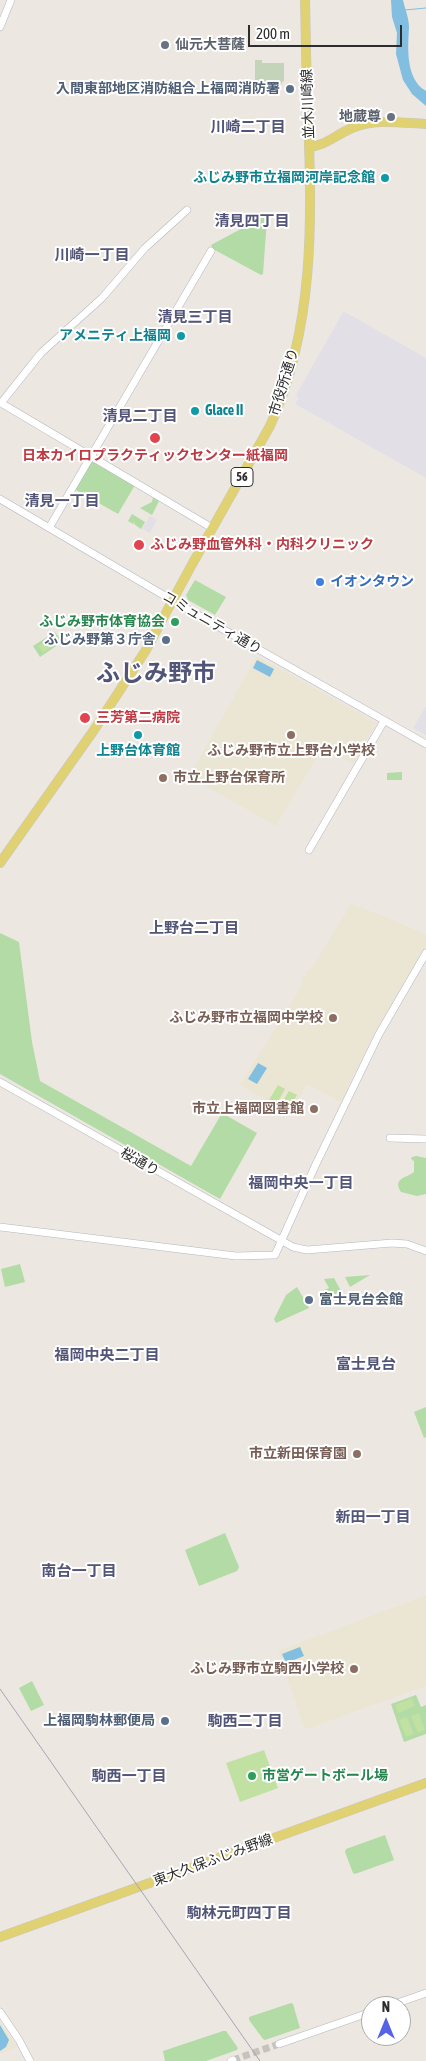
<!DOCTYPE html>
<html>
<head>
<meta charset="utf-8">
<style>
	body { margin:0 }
	#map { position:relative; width:426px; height:2061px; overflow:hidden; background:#ece8e1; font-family:"Asap Condensed",sans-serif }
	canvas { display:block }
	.north { position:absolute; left:361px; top:1996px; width:50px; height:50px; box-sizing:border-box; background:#fff; border:1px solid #ababab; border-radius:50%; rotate:0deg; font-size:14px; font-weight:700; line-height:20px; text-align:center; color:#2d2d2d }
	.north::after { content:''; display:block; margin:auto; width:18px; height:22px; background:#5663e4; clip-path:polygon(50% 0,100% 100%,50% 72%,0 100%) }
	.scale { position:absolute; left:248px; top:25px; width:154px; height:22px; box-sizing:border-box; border:2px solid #2d2d2d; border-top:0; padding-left:6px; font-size:15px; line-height:18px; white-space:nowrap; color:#2d2d2d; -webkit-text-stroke:4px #fff; paint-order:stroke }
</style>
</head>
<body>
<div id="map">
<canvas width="426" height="2061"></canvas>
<div class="north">N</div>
<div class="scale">200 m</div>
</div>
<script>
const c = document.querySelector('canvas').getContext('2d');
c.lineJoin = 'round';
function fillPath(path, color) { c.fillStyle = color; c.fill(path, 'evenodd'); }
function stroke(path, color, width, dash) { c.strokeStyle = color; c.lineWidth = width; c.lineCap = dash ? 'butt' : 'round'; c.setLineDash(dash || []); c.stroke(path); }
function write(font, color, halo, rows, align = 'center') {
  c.font = font + ' "Asap Condensed","Noto Sans JP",sans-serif'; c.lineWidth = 4; c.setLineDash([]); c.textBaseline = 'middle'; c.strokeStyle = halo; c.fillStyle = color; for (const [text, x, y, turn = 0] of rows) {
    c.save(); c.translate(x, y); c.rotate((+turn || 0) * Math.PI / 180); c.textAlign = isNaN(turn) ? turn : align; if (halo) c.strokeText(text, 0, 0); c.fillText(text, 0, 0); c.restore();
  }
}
fillPath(new Path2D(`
	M343 312H345L426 358V478L295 404 298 399 296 395Z
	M150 516 157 520 150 533 142 529Z
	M426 706V735L413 728Z`), '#e2e0e6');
fillPath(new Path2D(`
	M259 657 377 723 353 764 323 747 276 826 190 777V775L255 659Z
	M351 904 389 918 426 935V945L366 1049 341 1102 307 1084 289 1117 263 1102 264 1099 240 1085 303 984 301 983 303 976H306V972L311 969Z
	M426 1595V1686L307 1729 304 1728 278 1651Z
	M0 2023 16 2045V2048L0 2054Z`), '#ebe6d3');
fillPath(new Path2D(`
	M265 216 267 219 263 274 261 275 213 249 211 245Z
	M91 460 135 485 118 514 74 489Z
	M153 497 159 501 152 515 140 508 152 502Z
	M132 514 145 522 141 529 134 524 135 521 133 524 128 521Z
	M195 580 226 597 215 615 188 600 186 595Z
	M55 632 62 642 40 657 33 646Z
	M402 772V780H387V773Z
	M0 933 19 942 32 1042 40 1081 191 1166 222 1113 257 1133 220 1199 0 1074Z
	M416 1156 426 1158V1194L417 1196 401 1192C392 1178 407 1178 414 1172V1161L411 1159 412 1157Z
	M20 1264 25 1282 5 1287 1 1269Z
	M370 1275 350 1287 345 1277Z
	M334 1278 341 1291 326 1299 322 1291 329 1288 324 1279Z
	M297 1287 309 1308 276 1323 274 1319 286 1295Z
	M426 1407V1437L424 1438 414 1412Z
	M225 1533 239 1567 237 1571 199 1586 185 1550Z
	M32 1681 44 1705 31 1711 19 1688Z
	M416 1695 421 1707 426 1705V1734L404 1742 391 1704Z
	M385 1835 394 1860 355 1874 353 1873 345 1852 346 1849Z
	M291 2003 293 2004 300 2028 265 2040 263 2039 249 2020V2017Z
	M223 2031H226L238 2048 237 2050 206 2061H165L163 2051Z`), '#b2dba5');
fillPath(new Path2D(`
	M255 60H262V63H284V81L282 82 281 86 255 87Z`), '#c4d4ba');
fillPath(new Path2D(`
	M53 636 58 642 43 653 38 646Z
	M278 1085 285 1089 276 1105 269 1100Z
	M289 1091 297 1095 288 1111 280 1106Z
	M412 1698 415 1706 398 1713 395 1705Z
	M419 1713 425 1730 418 1733 411 1716Z
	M407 1717 414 1734 406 1737 399 1720Z
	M264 1750 278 1788 240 1802 226 1763Z`), '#c0e1a2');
fillPath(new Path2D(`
	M391 0H403C405 9 409 18 409 27 408 47 405 79 426 91V106L412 94 403 80 396 54 397 33 392 17Z
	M257 660 274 669 270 677 253 668Z
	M258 1063 267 1068 257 1084 248 1079Z
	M300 1647 304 1656 286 1663 282 1654Z
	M0 2025 9 2040 6 2047 0 2051Z`), '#82bee0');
stroke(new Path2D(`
	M405 10 426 8`), '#82bee0', 1);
stroke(new Path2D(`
	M233 2060 279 2044`), '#c6c3bd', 7, [7, 3.5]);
const minor = new Path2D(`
	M0 27 11 0
	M187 210 145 248 102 298 41 353 1 403 212 528
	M0 499 182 606 426 744
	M49 528 211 251
	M309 850 384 721
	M0 1082 293 1247 307 1250 392 1243 407 1244 426 1251
	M390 1138 426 1139
	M0 1227 236 1256 275 1255 316 1164 379 1034 426 953
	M389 2006 426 1993
	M0 2012 19 2040 30 2061
	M279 2044 371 2012
	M231 2061 233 2060`);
const major = new Path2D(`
	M309 147C325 146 337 134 352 128 375 118 402 123 426 124
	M0 863 94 730 146 650 190 568 270 426C315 328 312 219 308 114 306 76 306 38 305 0
	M0 1937 426 1783`);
stroke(minor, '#b4b5bf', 8);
stroke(major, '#c8c8c8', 10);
stroke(minor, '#fff', 7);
stroke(major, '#e0d172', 9);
stroke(new Path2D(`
	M0 1689 260 2061`), '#a4a5b4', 1);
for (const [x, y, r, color] of [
	[165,45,5,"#6b7280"],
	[290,89,5,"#5c6f8a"],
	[391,117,5,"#6b7280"],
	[385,178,5,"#0f9aa8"],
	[181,336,5,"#0f9aa8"],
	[195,411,5,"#0f9aa8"],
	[155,438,6,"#e0444e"],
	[139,545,6,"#e0444e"],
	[320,582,5,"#3f7fe0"],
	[175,622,5,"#2e9e5b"],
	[166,640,5,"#5c6f8a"],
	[85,718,6,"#e0444e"],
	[138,735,5,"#0f9aa8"],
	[291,735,5,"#8d6e63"],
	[163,778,5,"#8d6e63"],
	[333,1018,5,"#8d6e63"],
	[314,1109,5,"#8d6e63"],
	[309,1300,5,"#5c6f8a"],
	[357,1454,5,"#8d6e63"],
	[354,1669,5,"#8d6e63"],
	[165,1721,5,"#5c6f8a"],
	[252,1776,5,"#2e9e5b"]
]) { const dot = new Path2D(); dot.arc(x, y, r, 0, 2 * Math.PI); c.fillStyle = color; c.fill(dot); stroke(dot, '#fff', 2); }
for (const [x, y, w] of [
	[242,477,22]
]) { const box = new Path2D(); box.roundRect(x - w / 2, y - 9.5, w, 19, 4); c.fillStyle = '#fff'; c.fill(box); stroke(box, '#2d2d2d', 1); }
write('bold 12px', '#2d2d2d', null, [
	["56",242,477]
]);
write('bold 14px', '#5b616d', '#fff', [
	["仙元大菩薩",175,45],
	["地蔵尊",381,117,"right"]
], 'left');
write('bold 14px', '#4e5e75', '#fff', [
	["入間東部地区消防組合上福岡消防署",280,89],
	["ふじみ野第３庁舎",156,640],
	["富士見台会館",319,1300,"left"],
	["上福岡駒林郵便局",155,1721]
], 'right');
write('14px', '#2d2d2d', '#fff', [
	["並木川崎線",308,104,-92],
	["市役所通り",284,382,-73],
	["コミュニティ通り",212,623,30],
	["桜通り",140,1162,30],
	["東大久保ふじみ野線",213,1860,-20]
]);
write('bold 14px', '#0d838f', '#fff', [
	["ふじみ野市立福岡河岸記念館",375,178],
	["アメニティ上福岡",171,336],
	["Glace II",205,411,"left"],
	["上野台体育館",138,751,"center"]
], 'right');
write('bold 14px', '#be3a42', '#fff', [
	["日本カイロプラクティックセンター紙福岡",155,456,"center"],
	["ふじみ野血管外科・内科クリニック",150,545],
	["三芳第二病院",96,718]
], 'left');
write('bold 14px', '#366cbe', '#fff', [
	["イオンタウン",330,582]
], 'left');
write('bold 14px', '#27864d', '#fff', [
	["ふじみ野市体育協会",165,622],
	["市営ゲートボール場",262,1776,"left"]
], 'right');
write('bold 14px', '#785e54', '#fff', [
	["ふじみ野市立上野台小学校",291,751,"center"],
	["市立上野台保育所",173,778,"left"],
	["ふじみ野市立福岡中学校",323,1018],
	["市立上福岡図書館",304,1109],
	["市立新田保育園",347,1454],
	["ふじみ野市立駒西小学校",344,1669]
], 'right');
write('bold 15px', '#525578', '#fff', [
	["川崎二丁目",248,127],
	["清見四丁目",252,221],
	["川崎一丁目",92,255],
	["清見三丁目",195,317],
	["清見二丁目",140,416],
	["清見一丁目",62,501],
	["上野台二丁目",194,928],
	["福岡中央一丁目",301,1183],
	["福岡中央二丁目",107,1355],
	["富士見台",366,1364],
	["新田一丁目",373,1517],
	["南台一丁目",79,1571],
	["駒西二丁目",245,1721],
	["駒西一丁目",129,1776],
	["駒林元町四丁目",239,1913]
]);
write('bold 24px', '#525578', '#fff', [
	["ふじみ野市",156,673]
]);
</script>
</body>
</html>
